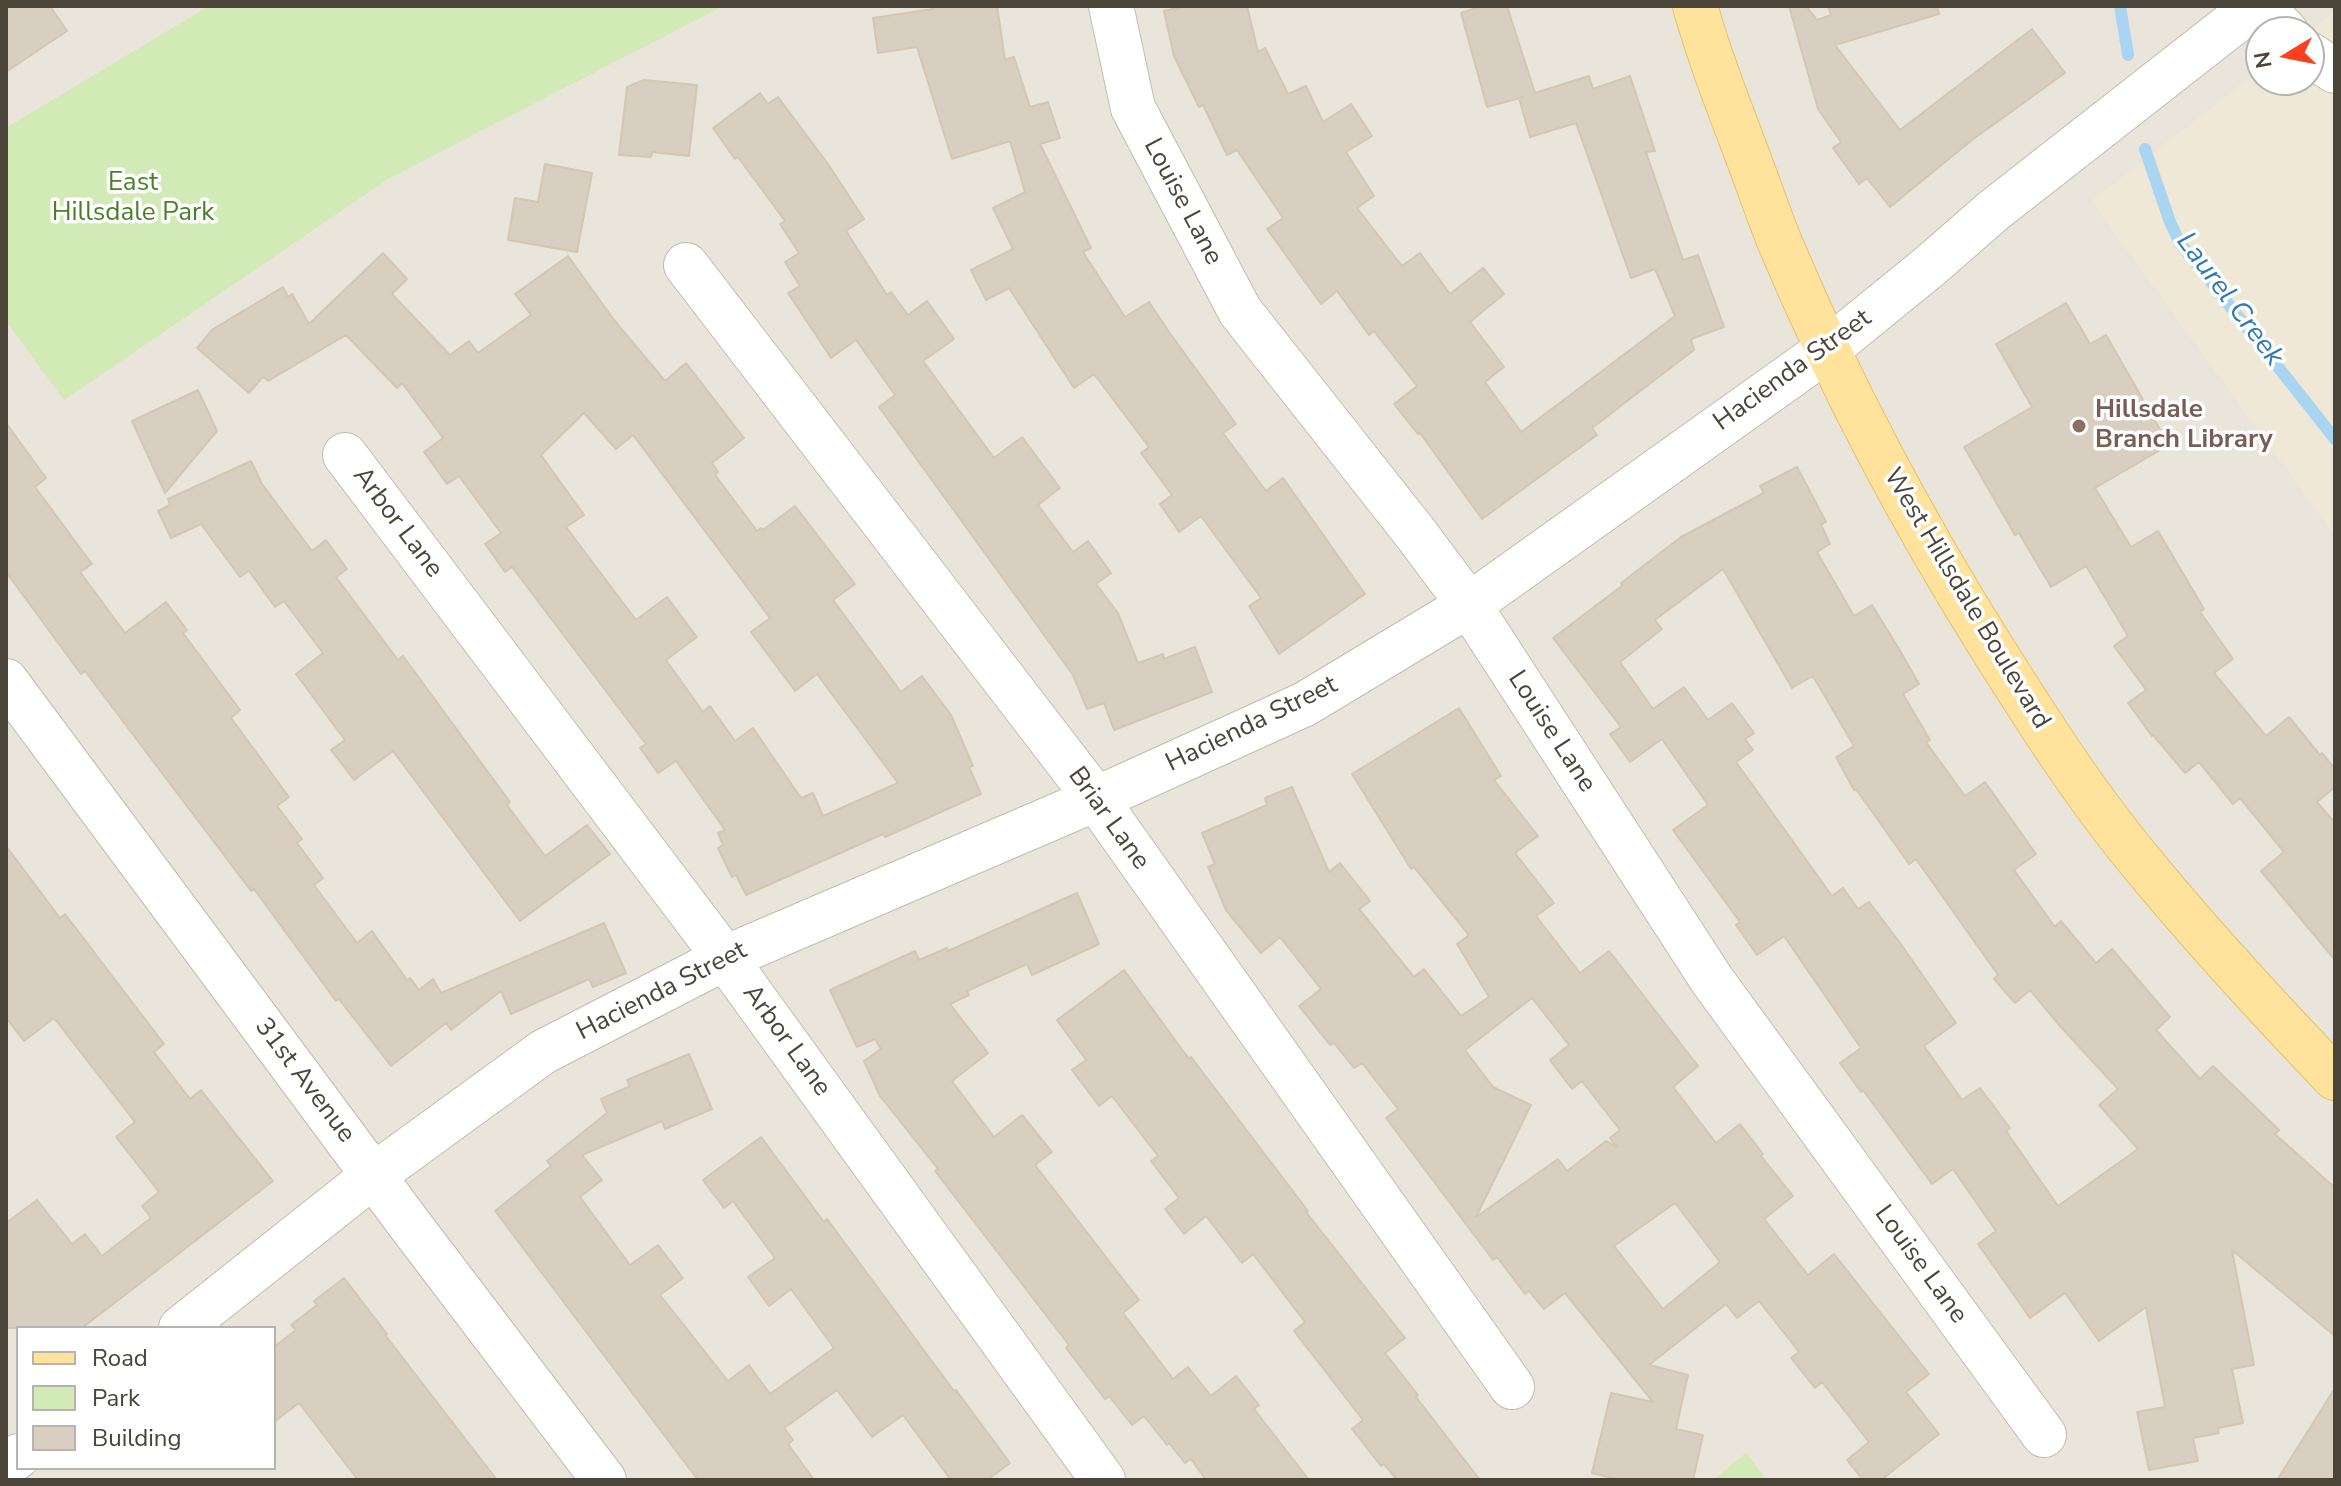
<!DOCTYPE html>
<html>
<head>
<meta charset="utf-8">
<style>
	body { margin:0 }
	#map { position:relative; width:2341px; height:1486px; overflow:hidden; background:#f6f3ec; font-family:"Nunito Sans",sans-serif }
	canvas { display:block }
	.frame { position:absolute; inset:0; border:8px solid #4b4439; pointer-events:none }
	.legend { position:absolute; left:16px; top:1326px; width:260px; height:144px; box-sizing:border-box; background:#fff; border:2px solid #b7b4b0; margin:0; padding:10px 14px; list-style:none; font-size:24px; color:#4b4439 }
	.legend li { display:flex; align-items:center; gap:16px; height:40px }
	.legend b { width:40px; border:2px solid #b7b4b0 }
	.north { position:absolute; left:2245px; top:16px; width:80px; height:80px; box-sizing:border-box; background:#fff; border:2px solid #b7b4b0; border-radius:50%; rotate:260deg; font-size:22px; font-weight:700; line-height:32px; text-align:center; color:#4b4439 }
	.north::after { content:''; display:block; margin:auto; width:28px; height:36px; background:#fc3f1d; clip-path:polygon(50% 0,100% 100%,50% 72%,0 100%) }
</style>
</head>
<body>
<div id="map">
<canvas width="2341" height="1486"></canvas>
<div class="frame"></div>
<ul class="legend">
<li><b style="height:10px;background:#ffe39c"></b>Road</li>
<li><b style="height:22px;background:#d2eab5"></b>Park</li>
<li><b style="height:22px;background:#d8cfc1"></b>Building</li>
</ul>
<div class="north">N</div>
</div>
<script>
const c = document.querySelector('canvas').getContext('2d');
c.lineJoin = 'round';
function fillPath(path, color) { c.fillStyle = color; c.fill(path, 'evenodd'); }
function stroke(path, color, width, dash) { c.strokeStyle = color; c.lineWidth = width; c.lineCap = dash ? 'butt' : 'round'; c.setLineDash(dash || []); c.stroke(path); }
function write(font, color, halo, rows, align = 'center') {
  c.font = font + ' "Nunito Sans",sans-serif'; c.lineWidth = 7; c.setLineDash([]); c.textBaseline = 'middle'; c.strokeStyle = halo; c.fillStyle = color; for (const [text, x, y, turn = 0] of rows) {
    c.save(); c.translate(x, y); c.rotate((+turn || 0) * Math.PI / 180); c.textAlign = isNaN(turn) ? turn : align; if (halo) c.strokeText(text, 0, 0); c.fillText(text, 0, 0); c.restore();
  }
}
fillPath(new Path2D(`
	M6 6H2335V1480H6ZM2261 32H2309V80H2261ZM18 1328H274V1468H18Z`), '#eae5da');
fillPath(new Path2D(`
	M2335 11V536L2091 201 2261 69V80H2309L2308 32Z`), '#efe8d6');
fillPath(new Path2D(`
	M209 6H723L388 179 64 400 6 321V128Z
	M1746 1453 1767 1480H1713Z`), '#d2eab5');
stroke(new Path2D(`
	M2120 6 2128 55
	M2145 149 2170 222 2180 243 2335 439`), '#a9d4f2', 12);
const building = new Path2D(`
	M6 6H50L67 31 6 72Z
	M932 6H997L1005 60 1014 57 1030 107 1048 102 1060 138 1040 144 1091 248 1083 252 1125 317 1149 302 1169 332 1236 424 1223 433 1266 491 1283 478 1365 594 1279 654 1249 606 1261 598 1201 516 1179 532 1160 504 1172 495 1141 453 1149 447 1094 374 1074 388 1009 288 986 300 971 270 1013 249 993 208 1025 192 1010 141 952 159 917 47 878 53 873 18 933 9Z
	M1185 6H1247L1258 52 1265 48 1288 94 1306 86 1323 122 1351 104 1372 136 1346 152 1374 196 1357 208 1402 266 1420 253 1450 294 1483 268 1504 294 1470 322 1504 367 1485 382 1521 432 1675 316 1655 269 1631 278 1576 123 1530 137 1519 98 1524 97 1487 107 1461 13 1482 6H1507L1535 93 1589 76 1593 89 1630 76 1655 151 1646 152 1683 260 1698 255 1724 327 1691 339 1694 350 1592 428 1597 435 1482 519 1420 433 1418 434 1394 404 1417 386 1374 331 1369 335 1337 291 1321 304 1267 229 1283 218 1237 150 1227 155 1203 105 1199 107 1174 56 1164 11Z
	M1789 6H1806L1817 20 1831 15 1828 6H1937L1939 14 1835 45 1900 130 2032 29 2065 73 1972 140 1890 207 1867 178 1859 184 1833 148 1841 142 1818 109Z
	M644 80 697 85 689 156 652 152 651 157 619 155 627 87Z
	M760 93 768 104 778 97 828 164 864 219 846 231 887 295 891 292 908 315 927 301 954 339 923 361 994 458 1022 437 1060 488 1038 505 1073 552 1088 541 1111 573 1096 584 1118 613 1138 663 1163 654 1164 659 1195 647 1212 692 1114 730 1104 703 1087 709 1073 675 879 407 895 395 856 340 831 358 788 293 800 286 785 262 799 253 780 224 785 221 738 157 735 159 713 128Z
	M545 164 592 173 577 252 508 240 515 198 538 202Z
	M383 253 407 279 392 294 450 355 469 341 478 353 531 315 515 294 568 256 614 320 665 381 686 363 744 438 712 463 718 472 715 475 757 531 761 528 763 530 795 506 855 584 833 600 901 692 922 676 951 715 973 766 969 767 981 794 885 837 883 834 746 895 736 875 732 877 718 848 723 845 718 833 725 830 676 761 658 773 640 748 646 744 512 567 505 572 485 544 501 533 459 476 447 484 424 452 443 438 402 383 397 388 346 335 268 381 264 377 261 379 249 393 197 348 213 329 283 287 288 297 292 294 309 324ZM584 413 616 449 633 435 770 618 751 632 795 691 817 674 898 783 823 816 813 793 801 798 753 728 735 741 710 706 703 712 666 660 697 637 667 597 636 620 566 527 584 515 541 455Z
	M2066 303 2090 344 2106 335 2169 445 2095 488 2131 547 2158 531 2204 609 2200 612 2233 659 2214 673 2266 736 2289 717 2320 755 2322 753 2335 769V787L2317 802 2335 823V960L2261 871 2284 852 2240 798 2233 804 2199 762 2185 773 2153 735 2152 736 2128 703 2146 690 2114 646 2128 636 2086 566 2051 587 2019 533 2015 535 1964 447 2032 407 1996 344Z
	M198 390 217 431 165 493 132 421Z
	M6 423 46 478 35 487 92 564 80 572 125 633 166 602 187 630 183 633 240 710 231 718 289 797 277 806 302 839 297 843 323 878 314 885 357 943 372 931 407 980 410 978 419 990 433 979 441 993 604 923 626 973 593 987 589 979 511 1014 501 991 451 1030 446 1023 391 1066 339 999 336 1001 254 889 251 891 85 671 81 674 6 572Z
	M251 461 262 484 312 551 326 540 347 569 336 577 398 660 403 656 510 802 507 805 545 856 587 825 610 854 520 921 393 751 354 780 331 750 345 740 296 674 323 653 284 601 275 607 249 571 240 577 201 524 171 538 158 511 170 505 168 499Z
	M1797 467 1826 522 1821 525 1830 544 1817 552 1854 616 1872 605 1899 649 1919 684 1903 694 1930 740 1926 742 1965 796 1985 782 2036 854 2014 870 2055 927 2061 921 2096 963 2112 949 2170 1017 2156 1030 2200 1079 2213 1066 2279 1130 2275 1134 2335 1188V1336L2232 1250 2254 1365 2232 1369 2243 1423 2218 1428 2219 1433 2193 1438 2198 1461 2149 1470 2137 1412 2165 1407 2146 1307 2099 1341 2065 1293 2030 1318 1978 1244 1996 1231 1953 1169 1932 1184 1863 1090 1861 1092 1840 1063 1861 1048 1784 936 1757 955 1736 925 1740 922 1673 830 1708 805 1662 739 1630 762 1610 734 1621 727 1553 638 1623 585 1621 583 1681 537 1764 493 1760 486ZM1723 569 1792 688 1813 676 1854 746 1836 757 1854 790 1856 789 1909 864 1916 859 1998 975 1994 979 2015 1003 2030 990 2060 1026 2118 1089 2099 1105 2138 1149 2058 1206 2006 1131 2010 1128 1980 1088 1962 1100 1924 1046 1956 1023 1900 943 1869 902 1858 909 1843 888 1832 896 1736 762 1753 750 1745 739 1754 733 1732 703 1708 720 1684 687 1653 709 1620 662 1662 629 1655 620Z
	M1459 708 1501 776 1494 780 1538 836 1515 853 1554 903 1536 916 1580 973 1609 951 1698 1066 1673 1087 1716 1143 1740 1124 1763 1154 1761 1156 1793 1196 1764 1219 1808 1275 1834 1254 1929 1374 1906 1392 1939 1434 1881 1480H1863L1847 1460 1869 1442 1822 1382 1815 1388 1791 1358 1799 1352 1759 1301 1737 1318 1726 1304 1649 1365 1688 1375 1676 1429 1703 1435 1693 1480H1620L1592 1473 1611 1393 1653 1402 1565 1293 1544 1309 1529 1291 1525 1294 1497 1257 1493 1260 1386 1118 1398 1109 1362 1063 1354 1068 1334 1043 1330 1045 1299 1006 1321 989 1280 937 1261 953 1226 910 1208 867 1215 864 1202 833 1267 805 1265 798 1292 787 1329 872 1340 863 1370 901 1359 909 1414 977 1424 969 1461 1016 1489 997 1457 944 1469 935 1414 867 1411 869 1352 774ZM1532 998 1569 1045 1550 1060 1572 1089 1582 1081 1620 1130 1610 1138 1617 1147 1606 1141 1567 1171 1558 1159 1476 1217 1531 1105 1493 1087 1465 1050ZM1675 1203 1720 1262 1663 1309 1614 1246Z
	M6 846 60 918 65 914 164 1044 154 1052 190 1099 201 1090 273 1181 82 1328H6V1223L37 1200 72 1244 85 1234 102 1256 151 1218 142 1206 159 1192 116 1137 135 1122 54 1018 24 1041 6 1018Z
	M1077 893 1099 944 1032 975 1027 964 967 991 969 995 950 1004 988 1053 952 1081 994 1137 1022 1115 1052 1152 1035 1165 1139 1300 1123 1313 1173 1379 1188 1367 1211 1396 1236 1376 1259 1405 1254 1409 1309 1480H1206L1191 1459 1185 1463 1169 1443 1167 1445 1144 1416 1132 1425 1109 1396 1105 1399 1066 1348 1069 1345 935 1171 938 1169 880 1096 864 1061 881 1049 875 1039 857 1047 830 990 915 951 919 960 947 948 948 951Z
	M1124 970 1189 1059 1191 1057 1308 1211 1306 1212 1405 1338 1385 1353 1418 1395 1416 1397 1480 1480H1397L1384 1464 1381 1466 1352 1429 1363 1420 1294 1331 1305 1322 1253 1254 1242 1263 1206 1216 1184 1234 1165 1209 1179 1198 1151 1161 1158 1156 1112 1096 1099 1106 1072 1070 1086 1060 1057 1020Z
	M689 1054 712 1109 665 1129 662 1121 582 1155 602 1180 580 1197 630 1265 658 1245 683 1278 660 1295 728 1381 749 1365 770 1394 834 1348 791 1289 769 1306 748 1277 775 1258 733 1201 724 1208 703 1180 761 1137 824 1222 827 1219 954 1391 956 1390 1010 1463 987 1480H951L903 1415 872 1437 837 1390 784 1428 793 1440 788 1444 814 1480H698L495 1211 551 1166 547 1161 607 1113 601 1099 630 1086 627 1080Z
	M344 1278 387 1334 385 1335 497 1480H358L299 1403 274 1422V1347L296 1330 291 1325 317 1305 314 1301Z
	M2335 1388V1480H2277Z`);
fillPath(building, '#d8cfc1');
stroke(building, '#d3c7b4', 2);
const minor = new Path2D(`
	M1111 6 1133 108 1240 311 1416 534 1469 605 1712 980 2044 1435
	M2261 6 2286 32
	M2309 54 2335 71
	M686 265 1096 799 1512 1387
	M345 455 725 958 1103 1480
	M6 681 410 1225 604 1480
	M181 1328 374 1175 543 1052 725 958 1096 799 1305 704 1469 605 1828 349 1930 266 1993 211 2255 6
	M6 1465 18 1456`);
const major = new Path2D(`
	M1695 6C1709 55 1727 102 1745 149 1758 183 1769 217 1783 250 1842 389 1912 521 1992 648 2038 721 2085 795 2140 861 2202 937 2268 1008 2335 1078`);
stroke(minor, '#c2bbae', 46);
stroke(major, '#e6c16a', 46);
stroke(minor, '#fff', 44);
stroke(major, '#ffe39c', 44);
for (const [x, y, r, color] of [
	[2079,426,8,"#8d6e63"]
]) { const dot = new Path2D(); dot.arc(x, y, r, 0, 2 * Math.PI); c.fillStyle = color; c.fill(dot); stroke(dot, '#fff', 3); }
write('26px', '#4a7f2a', '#fff', [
	["East",133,184],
	["Hillsdale Park",133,214]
]);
write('26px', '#4b4439', '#fff', [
	["Louise Lane",1182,202,62],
	["Hacienda Street",1793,371,-36],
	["Arbor Lane",397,523,53],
	["West Hillsdale Boulevard",1966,599,59],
	["Hacienda Street",1252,725,-26],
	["Louise Lane",1551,732,57],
	["Briar Lane",1108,819,54],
	["Hacienda Street",662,992,-27],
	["Arbor Lane",786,1041,54],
	["31st Avenue",304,1081,53],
	["Louise Lane",1920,1265,54]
]);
write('bold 26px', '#785e54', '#fff', [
	["Hillsdale",2095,411],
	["Branch Library",2095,441]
], 'left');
write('italic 28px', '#2e7ab2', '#fff', [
	["Laurel Creek",2229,300,53]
]);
</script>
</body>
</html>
